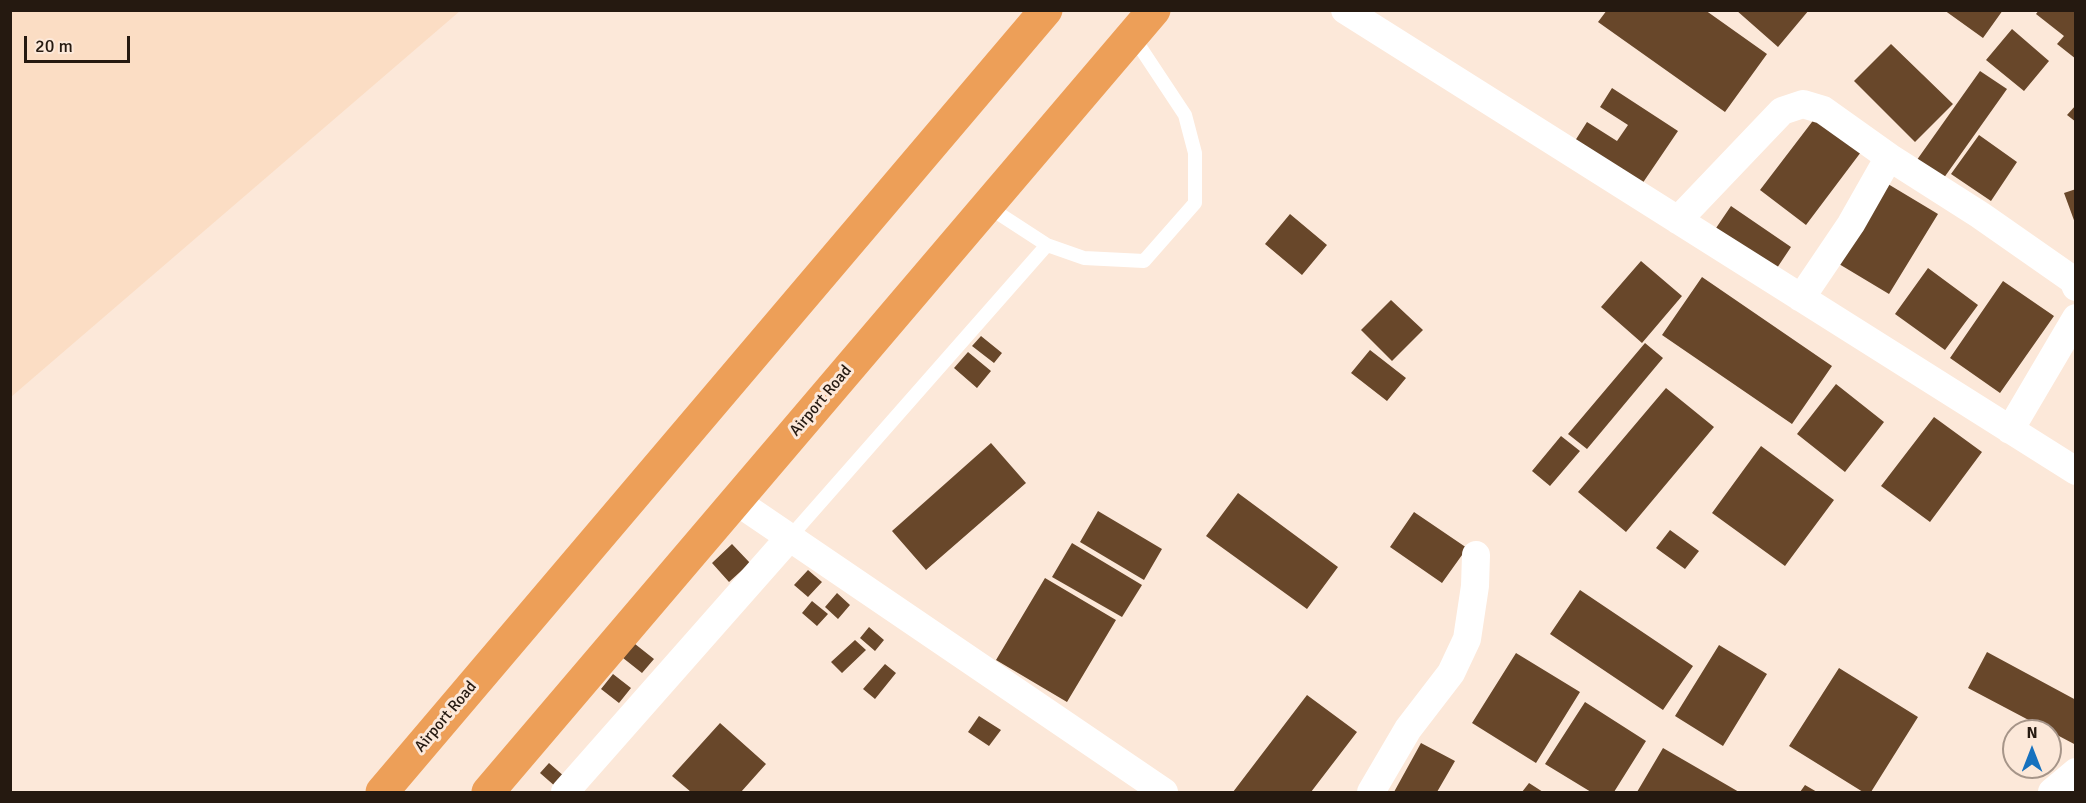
<!DOCTYPE html>
<html>
<head>
<meta charset="utf-8">
<style>
	body { margin:0 }
	#map { position:relative; width:2086px; height:803px; overflow:hidden; background:#fce8d9; font-family:Signika,sans-serif }
	canvas { display:block }
	.frame { position:absolute; inset:0; border:12px solid #251910; pointer-events:none }
	.north { position:absolute; left:2002px; top:719px; width:60px; height:60px; box-sizing:border-box; background:#fce8d9; border:2px solid #a69589; border-radius:50%; rotate:0deg; font-size:16px; font-weight:700; line-height:24px; text-align:center; color:#251910 }
	.north::after { content:''; display:block; margin:auto; width:21px; height:27px; background:#1671be; clip-path:polygon(50% 0,100% 100%,50% 72%,0 100%) }
	.scale { position:absolute; left:24px; top:36px; width:106px; height:27px; box-sizing:border-box; border:3px solid #251910; border-top:0; padding-left:8px; font-size:18px; line-height:21px; white-space:nowrap; color:#251910; -webkit-text-stroke:4px #fce8d9; paint-order:stroke }
</style>
</head>
<body>
<div id="map">
<canvas width="2086" height="803"></canvas>
<div class="frame"></div>
<div class="north">N</div>
<div class="scale">20 m</div>
</div>
<script>
const c = document.querySelector('canvas').getContext('2d');
c.lineJoin = 'round';
function fillPath(path, color) { c.fillStyle = color; c.fill(path, 'evenodd'); }
function stroke(path, color, width, dash) { c.strokeStyle = color; c.lineWidth = width; c.lineCap = dash ? 'butt' : 'round'; c.setLineDash(dash || []); c.stroke(path); }
function write(font, color, halo, rows, align = 'center') {
  c.font = font + ' Signika,sans-serif'; c.lineWidth = 6; c.setLineDash([]); c.textBaseline = 'middle'; c.strokeStyle = halo; c.fillStyle = color; for (const [text, x, y, turn = 0] of rows) {
    c.save(); c.translate(x, y); c.rotate((+turn || 0) * Math.PI / 180); c.textAlign = isNaN(turn) ? turn : align; if (halo) c.strokeText(text, 0, 0); c.fillText(text, 0, 0); c.restore();
  }
}
fillPath(new Path2D(`
	M11 10H460V11L11 397Z`), '#fbddc4');
fillPath(new Path2D(`
	M1607 10H1705L1767 54 1725 112 1598 22Z
	M1736 10H1809L1778 47Z
	M1944 10H2003L1983 38Z
	M2039 10H2076V59L2057 44 2064 36 2036 14Z
	M2012 29 2049 61 2024 91 1986 60Z
	M1891 44 1953 104 1915 142 1854 81Z
	M1980 71 2007 89 1941 182 1914 164Z
	M1612 88 1678 131 1640 187 1573 144 1587 122 1617 141 1628 125 1600 107Z
	M2076 105V122L2067 115Z
	M1815 118 1861 152 1806 225 1760 190Z
	M1979 135 2017 162 1991 201 1951 174Z
	M1883 181 1938 214 1889 294 1834 261Z
	M2076 189V223H2075L2064 193Z
	M1731 206 1791 247 1775 271 1714 231Z
	M1290 214 1327 245 1302 275 1265 244Z
	M1641 261 1682 296 1642 343 1601 307Z
	M1928 268 1978 305 1945 350 1895 314Z
	M1702 277 1832 366 1792 424 1662 335Z
	M2003 281 2054 316 2000 393 1950 358Z
	M1391 300 1423 330 1392 361 1361 330Z
	M981 336 1002 353 994 363 972 346Z
	M1645 343 1663 358 1587 449 1568 434Z
	M1370 350 1406 378 1387 401 1351 373Z
	M968 352 991 371 977 388 954 368Z
	M1836 384 1884 422 1845 472 1797 434Z
	M1666 388 1714 427 1626 532 1578 492Z
	M1934 417 1982 452 1930 522 1881 486Z
	M1561 436 1580 451 1550 486 1532 471Z
	M991 443 1026 483 926 570 892 531Z
	M1761 446 1834 500 1785 566 1712 513Z
	M1238 493 1338 567 1307 609 1206 536Z
	M1098 511 1162 549 1144 580 1080 542Z
	M1414 512 1467 548 1442 583 1390 547Z
	M1670 530 1699 551 1685 569 1656 548Z
	M1072 543 1142 585 1122 617 1052 577Z
	M732 544 750 563 729 582 712 563Z
	M808 570 822 582 808 597 794 585Z
	M1045 578 1116 620 1067 702 996 660Z
	M1580 590 1693 666 1663 710 1550 634Z
	M837 593 850 605 838 619 825 607Z
	M812 601 828 614 817 626 802 613Z
	M869 627 884 640 875 651 860 638Z
	M630 640 654 659 642 673 618 654Z
	M855 640 866 650 842 673 831 662Z
	M1719 645 1767 674 1723 746 1675 716Z
	M1987 652 2076 700V745L1968 688Z
	M1516 653 1580 692 1536 763 1472 723Z
	M885 664 896 673 875 699 863 689Z
	M1839 668 1918 717 1871 792H1863L1789 746Z
	M613 674 631 688 619 703 601 689Z
	M1307 695 1357 732 1311 792H1233Z
	M1585 702 1646 741 1614 792H1591L1545 764Z
	M979 716 1001 730 989 746 968 732Z
	M720 723 766 764 741 792H691L672 776Z
	M1421 743 1455 761 1437 792H1394Z
	M1663 748 1739 792H1637Z
	M549 763 565 777 556 787 540 773Z
	M1529 783 1543 792H1522Z
	M1805 785 1817 792H1800Z`), '#68472a');
stroke(new Path2D(`
	M987 206 1047 245 1084 258 1144 261 1195 203V153L1185 115 1132 35
	M790 537 1047 245`), '#fff', 14);
stroke(new Path2D(`
	M1345 10 2076 471
	M1678 220 1782 111 1803 104 1823 110 1889 157
	M1801 298 1851 224 1889 157 1980 215 2073 280 2076 287
	M2010 430 2076 318
	M736 501 1164 792
	M565 792 790 537
	M1371 792 1408 729 1451 673 1467 639 1475 586 1476 555
	M2052 792 2076 772`), '#fff', 28);
stroke(new Path2D(`
	M382 792 1046 10
	M488 792 1154 10`), '#ed9f58', 33);
write('16px', '#251910', '#fce8d9', [
	["Airport Road",821,401,-50],
	["Airport Road",446,717,-50]
]);
</script>
</body>
</html>
